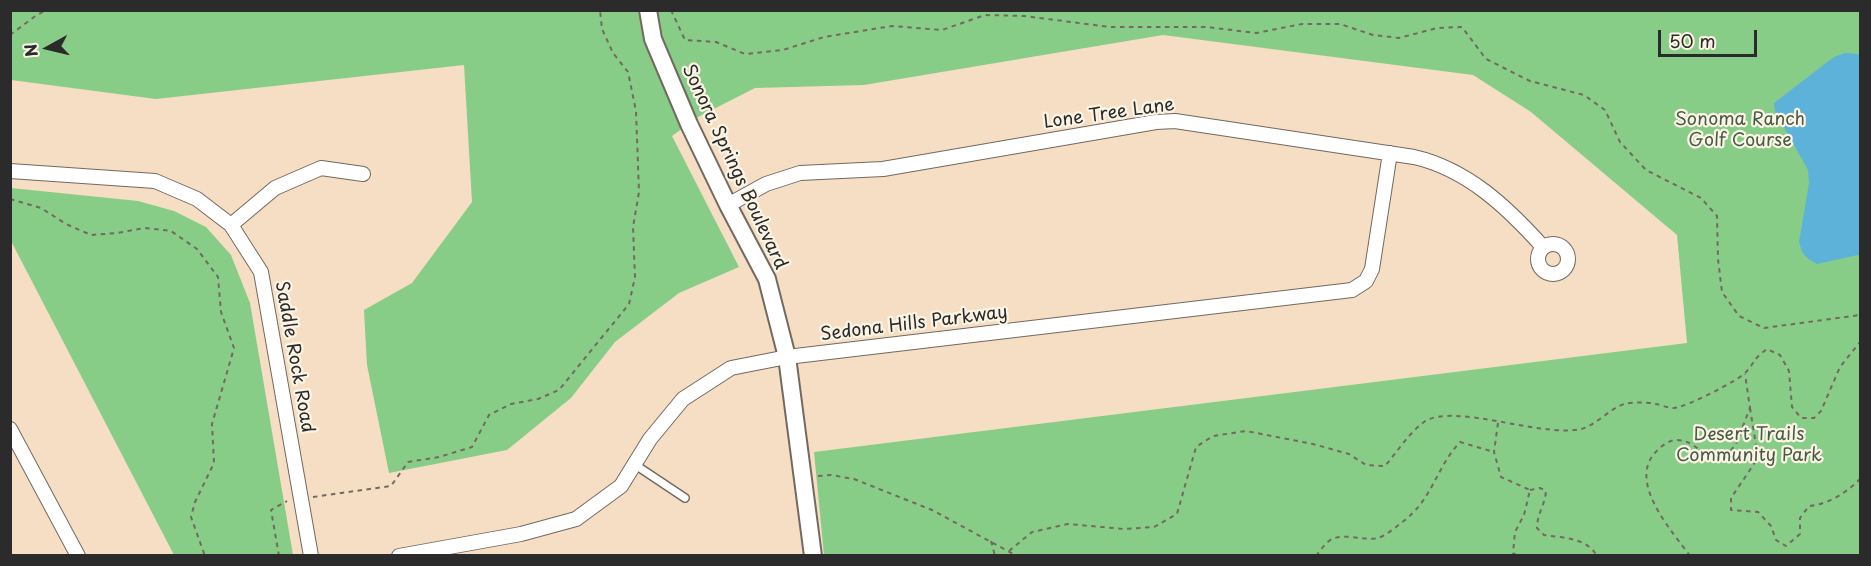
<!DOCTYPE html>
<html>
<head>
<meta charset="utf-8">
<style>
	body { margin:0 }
	#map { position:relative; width:1871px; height:566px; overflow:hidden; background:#f5dec3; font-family:"Playpen Sans",sans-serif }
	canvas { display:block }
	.frame { position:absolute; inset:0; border:12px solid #2b2b2b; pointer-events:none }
	.north { position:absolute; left:18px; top:18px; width:60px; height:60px; -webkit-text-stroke:4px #fcf5e5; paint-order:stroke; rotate:262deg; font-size:16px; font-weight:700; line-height:24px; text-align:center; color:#2b2b2b }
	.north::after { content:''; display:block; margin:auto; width:21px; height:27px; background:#2b2b2b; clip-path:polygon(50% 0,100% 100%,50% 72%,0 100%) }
	.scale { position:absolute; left:1658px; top:30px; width:99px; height:27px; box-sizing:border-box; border:3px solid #2b2b2b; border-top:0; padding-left:8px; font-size:18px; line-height:21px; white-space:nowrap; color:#2b2b2b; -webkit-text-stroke:4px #fcf5e5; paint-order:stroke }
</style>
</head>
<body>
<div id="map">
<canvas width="1871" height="566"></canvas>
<div class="frame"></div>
<div class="north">N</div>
<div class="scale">50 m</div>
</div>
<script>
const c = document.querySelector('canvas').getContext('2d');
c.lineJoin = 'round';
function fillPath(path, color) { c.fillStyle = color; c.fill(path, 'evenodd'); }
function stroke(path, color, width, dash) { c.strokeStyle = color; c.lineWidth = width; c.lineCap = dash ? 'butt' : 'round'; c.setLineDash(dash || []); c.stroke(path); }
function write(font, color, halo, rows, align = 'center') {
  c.font = font + ' "Playpen Sans",sans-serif'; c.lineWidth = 4.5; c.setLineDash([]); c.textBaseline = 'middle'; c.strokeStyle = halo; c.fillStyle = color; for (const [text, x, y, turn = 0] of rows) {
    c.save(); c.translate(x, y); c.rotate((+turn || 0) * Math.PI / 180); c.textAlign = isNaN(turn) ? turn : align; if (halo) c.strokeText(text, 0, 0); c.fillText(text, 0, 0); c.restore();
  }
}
fillPath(new Path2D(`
	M11 10 1860 11V555H824L814 452 1687 343 1677 235 1531 112 1473 75 1163 35 864 85 755 88 698 117 672 136 739 267 679 293 615 342 571 398 507 450 389 473 367 365 364 310 412 283 472 202 464 65 156 99 11 80Z
	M11 188 138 201 174 211 206 227 231 255 250 303 293 555H174L11 241Z`), '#88cd87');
fillPath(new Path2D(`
	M1845 53 1860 54V258L1858 255 1817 264 1807 258 1802 252 1799 242 1809 183 1808 170 1775 111 1774 103 1834 57Z`), '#5db2d9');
const service = new Path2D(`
	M634 464 685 498`);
const minor = new Path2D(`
	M10 171 155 181 197 199 231 225 261 272 311 556
	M728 205 766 184 800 173 883 169 1156 122 1175 121 1414 157C1467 169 1507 207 1543 247
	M231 225 275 188 321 168 363 174
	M1538 259a15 15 0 1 1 30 0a15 15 0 1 1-30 0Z
	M10 429 78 556
	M399 556 521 534 576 519 621 486 650 439 683 399 731 368 787 357 1352 290 1366 281 1372 269 1390 153`);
const tertiary = new Path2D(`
	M648 10 653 39 689 124 728 205 767 279 787 357 813 556`);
stroke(service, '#726a60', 10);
stroke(minor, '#726a60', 16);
stroke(tertiary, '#726a60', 20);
stroke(new Path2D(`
	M671 10 685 40 716 42 745 54 783 50 824 37 892 26 942 30 985 15 1024 16 1110 27H1207L1256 33 1302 24H1340L1373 35 1399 38 1437 28 1462 27 1486 59 1530 81 1584 95 1605 110 1620 142 1646 170 1701 198 1717 216 1718 259 1722 292 1739 316 1764 328 1860 315
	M10 35 34 17 46 10
	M10 199 41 208 66 224 91 235 117 233 145 228 171 231 197 249 218 277 221 312 234 348 212 424 214 463 195 502 191 517 205 556
	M1750 408 1758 458 1731 498V510L1758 512 1771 526 1776 540 1786 546 1800 534V518L1809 506C1829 504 1846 493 1860 479
	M1498 423 1494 452 1501 477 1530 490 1524 515 1515 532 1513 553 1518 556
	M818 476 831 475 854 479 932 510 1017 556
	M1530 490 1540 488 1546 491C1545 505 1537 514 1537 528L1544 535C1563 538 1586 537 1597 556
	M313 497 391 486 408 462 439 457 472 447 489 415 511 404 538 399 559 390 629 304 635 277 633 227 639 192 636 111 628 72 613 53 602 29 600 10
	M991 541 995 556
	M1009 551 1032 532 1068 524 1124 529 1154 527 1177 514 1196 447 1213 436 1246 431 1313 444 1349 454 1366 465 1385 466C1397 452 1409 433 1424 422 1452 402 1542 438 1581 429 1595 426 1609 409 1624 404 1633 402 1648 402 1656 404 1661 405 1668 408 1674 408 1684 408 1740 380 1746 372 1756 361 1753 359 1767 349L1780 355 1789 371 1792 407 1801 418H1814L1821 411 1840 367 1860 342
	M914 555V556
	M279 556 271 510 287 501
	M1316 556C1320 551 1326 542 1332 539 1346 533 1365 541 1378 538 1385 536 1395 528 1401 523 1433 500 1435 469 1460 442L1494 452
	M1690 556C1672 531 1629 484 1654 454 1660 447 1668 440 1677 440 1691 440 1699 451 1710 457 1714 459 1719 459 1723 460L1736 444 1750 408 1745 374`), '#726a60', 2, [4.5, 4.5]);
stroke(service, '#fff', 7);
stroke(minor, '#fff', 14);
stroke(tertiary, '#fff', 16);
write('18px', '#2b2b2b', '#fcf5e5', [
	["Lone Tree Lane",1109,114,-8],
	["Sonora Springs Boulevard",734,167,65],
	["Sedona Hills Parkway",914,324,-7],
	["Saddle Rock Road",294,357,80]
]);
write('18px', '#475c47', '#fcf5e5', [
	["Sonoma Ranch",1740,120],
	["Golf Course",1740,141],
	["Desert Trails",1749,435],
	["Community Park",1749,456]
]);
</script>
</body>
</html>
